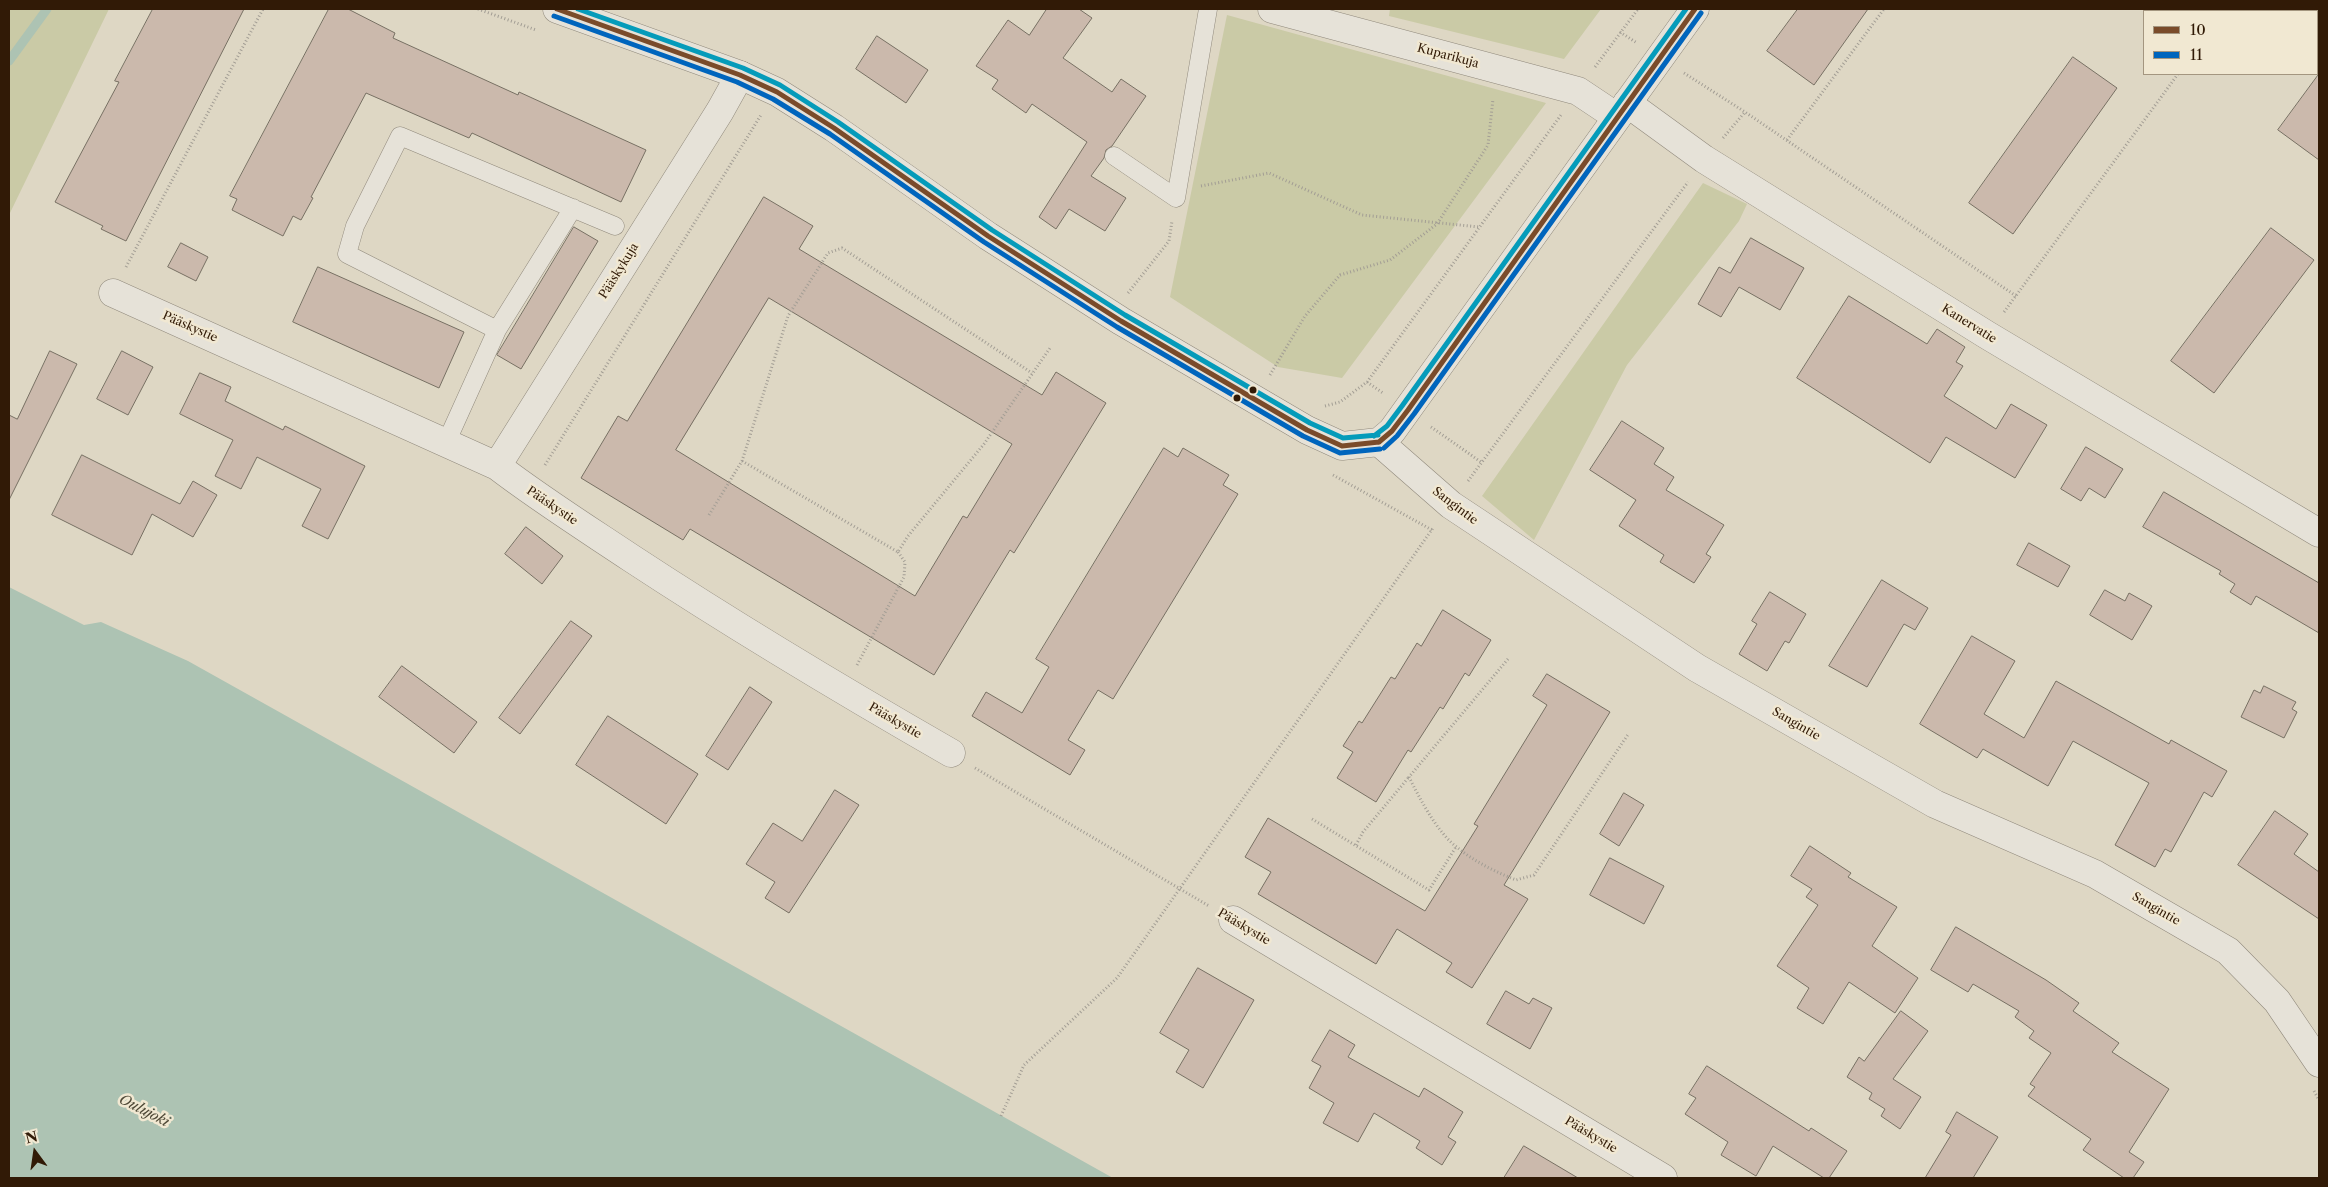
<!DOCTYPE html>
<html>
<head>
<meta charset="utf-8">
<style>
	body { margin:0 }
	#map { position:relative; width:2328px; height:1187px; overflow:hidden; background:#ded7c4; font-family:"Libre Caslon Text",serif }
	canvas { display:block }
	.frame { position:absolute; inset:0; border:10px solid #311a06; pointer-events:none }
	.legend { position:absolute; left:2143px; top:10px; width:175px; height:65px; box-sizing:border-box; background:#f1e8d2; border:1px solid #a49680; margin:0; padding:6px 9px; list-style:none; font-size:15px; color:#311a06 }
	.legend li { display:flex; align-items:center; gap:10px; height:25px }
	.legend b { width:25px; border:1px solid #a49680 }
	.north { position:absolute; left:10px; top:1127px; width:50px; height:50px; -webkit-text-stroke:4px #f1e8d2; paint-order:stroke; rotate:346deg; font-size:14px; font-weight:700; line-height:20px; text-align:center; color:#311a06 }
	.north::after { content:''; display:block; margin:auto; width:18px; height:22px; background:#311a06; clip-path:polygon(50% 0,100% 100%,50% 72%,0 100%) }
</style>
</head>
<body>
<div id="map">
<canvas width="2328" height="1187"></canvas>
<div class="frame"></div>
<ul class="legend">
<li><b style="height:6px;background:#7a4b2a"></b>10</li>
<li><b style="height:6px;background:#0065bd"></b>11</li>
</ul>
<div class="north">N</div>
</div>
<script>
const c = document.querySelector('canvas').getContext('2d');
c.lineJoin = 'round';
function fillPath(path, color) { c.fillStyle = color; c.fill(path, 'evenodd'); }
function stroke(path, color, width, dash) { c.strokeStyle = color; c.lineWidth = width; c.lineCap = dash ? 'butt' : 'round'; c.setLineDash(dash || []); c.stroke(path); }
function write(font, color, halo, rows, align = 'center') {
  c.font = font + ' "Libre Caslon Text",serif'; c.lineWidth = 5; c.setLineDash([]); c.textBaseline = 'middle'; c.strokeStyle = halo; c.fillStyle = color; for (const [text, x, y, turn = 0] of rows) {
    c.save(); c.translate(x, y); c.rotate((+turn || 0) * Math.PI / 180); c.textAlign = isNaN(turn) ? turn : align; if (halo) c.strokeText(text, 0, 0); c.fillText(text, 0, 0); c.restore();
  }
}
fillPath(new Path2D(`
	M9 9H109L9 215Z
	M1390 9H1601L1564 59 1389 16Z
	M1227 15 1546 103 1342 378 1278 367 1170 297Z
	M1703 183 1747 204 1739 221 1627 365 1534 540 1482 496Z`), '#cacaa6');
fillPath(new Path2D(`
	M9 587 84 625 101 622 188 661 1113 1178H9Z`), '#adc3b3');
stroke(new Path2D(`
	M9 61 47 9`), '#adc3b3', 9);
const building = new Path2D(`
	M153 9H244L126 241 101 229 103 226 55 202 119 82 115 81Z
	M329 9H348L395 33 393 38 518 95 519 92 646 150 621 202 472 133 469 138 366 93 311 197 313 198 301 220 293 216 283 236 232 210 237 199 230 196Z
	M1047 9H1079L1092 18 1063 58 1112 92 1121 79 1146 96 1112 146 1106 150 1104 158 1091 176 1126 198 1105 231 1069 209 1056 229 1039 217 1087 142 1032 104 1026 113 992 89 998 80 976 66 1008 20 1029 35Z
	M1798 9H1868L1814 85 1767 51Z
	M877 36 928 70 906 103 856 69Z
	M2073 57 2117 88 2013 234 1969 203Z
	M2319 74V160L2278 130Z
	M764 197 813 226 799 249 1042 395 1056 372 1106 403 1014 553 1010 550 934 675 690 529 683 540 581 478 618 416 627 421ZM769 298 1012 444 967 518 963 516 915 596 676 450Z
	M574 227 598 241 521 369 497 355Z
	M2271 228 2314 260 2214 393 2171 361Z
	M1751 238 1804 268 1780 310 1739 287 1721 317 1698 304 1719 267 1730 273Z
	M181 243 208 257 196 281 168 267Z
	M318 267 464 332 439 388 293 322Z
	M1849 296 1927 344 1937 329 1965 347 1956 362 1963 366 1944 396 1996 429 2011 404 2047 425 2015 478 1946 437 1930 463 1797 378Z
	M50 351 77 364 9 500V415L17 419Z
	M122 351 153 367 128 415 97 399Z
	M200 373 231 387 225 401 283 430 285 426 365 466 328 539 302 526 321 489 257 457 241 489 215 476 233 440 180 414Z
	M1622 421 1664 448 1654 464 1674 477 1666 490 1724 525 1706 554 1711 557 1694 583 1660 562 1664 555 1619 526 1636 500 1590 470Z
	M2086 447 2123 469 2105 498 2089 488 2081 501 2061 489Z
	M1164 448 1178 457 1183 448 1229 475 1223 485 1238 494 1113 699 1098 690 1068 740 1085 750 1070 775 972 716 986 692 1022 713 1049 667 1036 659Z
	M82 455 180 504 193 481 217 495 193 537 152 514 132 555 52 515Z
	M2164 492 2319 583V633L2256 596 2251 605 2230 592 2235 584 2219 574 2221 571 2143 527Z
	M526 527 563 556 542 584 505 554Z
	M2029 543 2070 566 2058 587 2017 565Z
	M1882 580 1928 608 1915 630 1904 624 1867 687 1829 666Z
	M2105 590 2125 601 2129 593 2152 606 2132 640 2090 615Z
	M1770 592 1806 614 1789 643 1785 641 1767 671 1739 654 1757 624 1752 621Z
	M1443 610 1491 640 1469 676 1465 673 1443 709 1440 707 1411 752 1408 750 1376 802 1337 778 1353 752 1343 746 1359 721 1362 723 1391 677 1395 679 1417 643 1421 646Z
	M571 621 592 636 520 734 499 718Z
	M1972 636 2015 661 1984 714 2024 738 2056 681 2169 744 2171 740 2227 771 2212 797 2204 792 2171 852 2165 849 2155 867 2115 845 2149 783 2073 741 2048 786 1983 749 1977 758 1920 724Z
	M402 666 477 722 454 753 379 697Z
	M1547 674 1610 712 1504 885 1528 899 1472 988 1446 972 1452 963 1397 929 1376 964 1258 894 1271 872 1245 857 1268 818 1425 911 1478 826 1474 824 1547 705 1533 696Z
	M2264 686 2296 702 2292 709 2297 712 2284 738 2241 717 2254 690 2260 693Z
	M750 687 772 702 728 770 706 756Z
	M608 716 698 774 666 824 576 765Z
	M835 790 859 805 789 913 765 898 775 882 746 864 773 823 802 841Z
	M1624 793 1644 805 1619 846 1600 834Z
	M2275 811 2308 834 2294 854 2319 872V919L2238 865Z
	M1810 846 1851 873 1848 877 1897 907 1872 946 1918 978 1895 1013 1849 982 1823 1024 1797 1008 1809 988 1777 966 1818 905 1806 897 1812 889 1791 876Z
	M1610 858 1664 886 1644 924 1590 895Z
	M1956 927 2046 980 2079 1003 2073 1011 2119 1043 2112 1052 2169 1089 2129 1152 2144 1162 2133 1178H2124L2083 1150 2091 1139 2028 1096 2035 1087 2030 1084 2051 1053 2029 1038 2034 1031 2015 1017 2019 1011 1973 984 1968 992 1931 970Z
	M1198 968 1254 1000 1203 1088 1176 1072 1189 1050 1160 1033Z
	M1506 991 1529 1004 1533 998 1552 1008 1530 1049 1487 1024Z
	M1901 1011 1928 1031 1893 1079 1921 1097 1900 1129 1881 1116 1885 1109 1869 1099 1872 1093 1847 1077 1859 1057 1864 1061Z
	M1330 1030 1355 1045 1348 1057 1419 1097 1424 1088 1463 1112 1448 1137 1456 1142 1442 1165 1416 1148 1420 1141 1374 1113 1358 1142 1323 1123 1334 1103 1309 1088 1321 1066 1312 1061Z
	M1707 1066 1809 1131 1811 1128 1847 1151 1829 1178H1824L1773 1146 1756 1176 1721 1155 1728 1142 1685 1114 1696 1098 1689 1094Z
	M1957 1112 1998 1137 1973 1178H1925L1951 1135 1946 1132Z
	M1524 1146 1578 1178H1504Z`);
fillPath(building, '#cbb9ac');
stroke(building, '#777063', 1);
const service = new Path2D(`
	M1114 156 1176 198 1208 9
	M497 330 347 254 355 226 400 136 615 226
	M446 443 497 330 573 208`);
const minor = new Path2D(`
	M1272 9 1578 91 1617 117
	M1627 103 1704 159 1987 335 2319 533
	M113 293 497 466C540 499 586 528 631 558 736 627 843 691 951 753
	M1379 442 1451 505 1697 668 1935 804 2095 874 2228 951 2277 1001 2319 1063
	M497 466 720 111 740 75
	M1233 920 1663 1178`);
const tertiary = new Path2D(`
	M557 9 740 75 777 92 834 128 988 236 1121 321 1307 430 1342 446 1379 442 1392 431 1695 9`);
stroke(service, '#90897c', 19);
stroke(minor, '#90897c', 29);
stroke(tertiary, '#90897c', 29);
stroke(new Path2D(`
	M478 9 536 30
	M2223 11 2225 9
	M1620 32 1637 43
	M1595 67 1638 9
	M1684 73 1745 112 2016 296
	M1723 138 1745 112
	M1787 140 1884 9
	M1201 186 1269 173 1362 215 1479 227
	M126 267 263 9
	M1128 293 1169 241 1172 221
	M2004 312 2178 74
	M1270 375 1305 316 1340 275 1390 260 1437 224 1488 145 1493 99
	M1367 382 1383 393
	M1325 406 1340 402 1367 382 1561 115
	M1431 427 1481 462
	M742 461 898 552 908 536 984 444 1050 348
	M545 465 761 115
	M1333 475 1432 530
	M1468 481 1688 182
	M709 515 742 461 788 316 828 253 842 248 1032 373
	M1508 659 1409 777C1420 799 1438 834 1458 848 1475 862 1496 872 1516 880L1534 875 1629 733
	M857 665 904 577 905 562 898 552
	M975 768 1209 906
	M1312 819 1429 890 1456 847
	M1356 845 1363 832 1409 777
	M2314 1091 2319 1100
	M1001 1116 1024 1065 1117 978 1433 528`), '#a29d94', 3, [1, 2.5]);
stroke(service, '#e6e2d8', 18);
stroke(minor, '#e6e2d8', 28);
stroke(tertiary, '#e6e2d8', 28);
stroke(new Path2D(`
	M557 9 740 75 777 92 834 128 988 236 1121 321 1307 430 1342 446 1379 442
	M1379 442 1392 431 1408 410 1695 9`), '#7a4b2a', 5);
stroke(new Path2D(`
	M554 16 737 82 773 99 830 134 984 242 1117 327 1303 436 1340 453 1380 449
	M1384 448 1397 436 1414 414 1701 13`), '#0065bd', 5);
stroke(new Path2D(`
	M578 9 743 68 780 85 838 122 992 230 1125 315 1310 423 1343 438 1378 435
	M1374 436 1387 426 1402 406 1686 9`), '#059bba', 5);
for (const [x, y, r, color] of [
	[1253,390,4.5,"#311a06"],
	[1237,398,4.5,"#311a06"]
]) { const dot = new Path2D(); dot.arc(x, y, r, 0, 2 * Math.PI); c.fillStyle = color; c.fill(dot); stroke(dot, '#f1e8d2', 2); }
write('12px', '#311a06', '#f1e8d2', [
	["Kuparikuja",1448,56,15],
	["Pääskykuja",619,271,-58],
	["Kanervatie",1969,324,32],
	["Pääskystie",190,327,24],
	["Pääskystie",552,506,34],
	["Sangintie",1455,506,37],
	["Pääskystie",895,721,30],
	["Sangintie",1796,724,30],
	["Sangintie",2156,909,30],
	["Pääskystie",1244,927,31],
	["Pääskystie",1591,1135,31]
]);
write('italic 14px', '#504a38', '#f1e8d2', [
	["Oulujoki",144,1111,27]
]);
</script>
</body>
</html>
